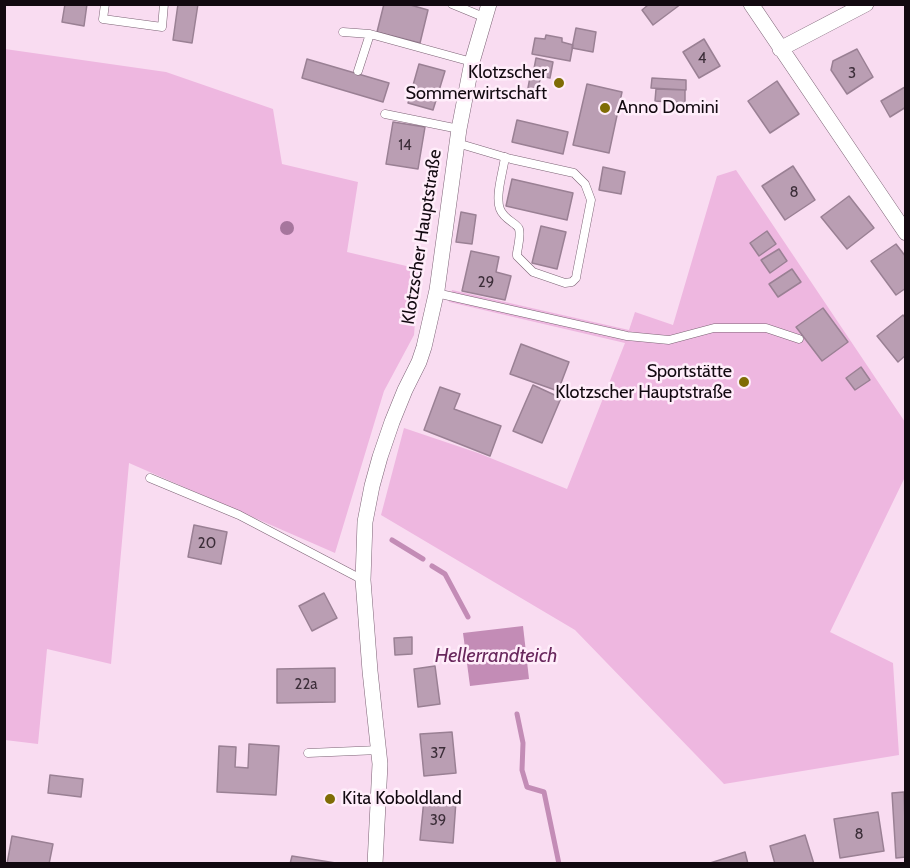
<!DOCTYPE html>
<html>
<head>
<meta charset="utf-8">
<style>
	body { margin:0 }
	#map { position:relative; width:910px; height:868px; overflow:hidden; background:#f9dcf1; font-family:Cabin,sans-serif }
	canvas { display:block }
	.frame { position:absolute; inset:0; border:6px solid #120910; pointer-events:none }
</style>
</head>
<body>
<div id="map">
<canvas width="910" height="868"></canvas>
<div class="frame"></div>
</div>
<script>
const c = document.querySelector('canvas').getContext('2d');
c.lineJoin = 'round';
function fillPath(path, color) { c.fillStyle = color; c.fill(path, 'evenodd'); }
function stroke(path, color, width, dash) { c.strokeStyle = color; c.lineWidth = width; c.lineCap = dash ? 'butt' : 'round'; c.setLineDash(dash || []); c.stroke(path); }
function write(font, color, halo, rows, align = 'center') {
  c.font = font + ' Cabin,sans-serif'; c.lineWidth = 5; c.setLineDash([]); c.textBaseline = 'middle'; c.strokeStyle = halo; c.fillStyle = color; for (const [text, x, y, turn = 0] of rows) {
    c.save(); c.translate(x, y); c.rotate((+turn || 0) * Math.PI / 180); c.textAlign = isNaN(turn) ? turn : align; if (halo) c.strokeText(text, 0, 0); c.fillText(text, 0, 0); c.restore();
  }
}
fillPath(new Path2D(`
	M5 49 166 72 273 109 282 164 358 182 347 252 419 269 414 335 384 391 335 553 129 463 111 664 47 649 38 744 5 740Z
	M736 170 905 422V477L830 632 893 663 899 755 724 784 575 630 381 515 404 428 478 453 567 489 625 343 449 302 452 290 629 330 635 312 673 325 717 176Z`), '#eeb7e0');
fillPath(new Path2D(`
	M523 626 529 679 470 686 463 633Z`), '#c38cb6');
stroke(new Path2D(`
	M392 540 423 559
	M432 566 445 574 468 617
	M517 714 523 743 522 770 527 787 544 792 559 864`), '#c38cb6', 5);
const building = new Path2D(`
	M65 4H87L84 26 62 22Z
	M178 4H198L192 43 173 40Z
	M384 4H407L428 10 420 43 377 32Z
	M647 4H681L653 25 642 10 648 5Z
	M576 28 596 32 593 52 572 48Z
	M546 35 562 38V42L573 45 570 61 532 54 535 38 545 39Z
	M704 39 720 66 699 78 683 52Z
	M857 49 873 77 847 94 831 70 833 61Z
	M536 58 553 62 550 78 533 74Z
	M307 59 389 83 383 102 302 78Z
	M419 64 445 71 433 110 408 103Z
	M530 77 540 79 538 90 528 88Z
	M652 78 686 80V90L651 88Z
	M777 81 799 114 770 133 748 101Z
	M587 84 622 92 609 153 573 145Z
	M905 87 906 107 890 117 881 101Z
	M656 89 685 90V103L655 101Z
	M517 120 568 132 563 154 512 142Z
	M393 122 425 127 418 169 386 164Z
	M793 166 815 200 785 220 762 186Z
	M603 167 625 172 621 194 599 190Z
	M512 179 573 193 567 220 506 206Z
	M849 196 874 228 847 249 821 217Z
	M461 212 476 215 472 244 456 242Z
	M541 226 566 232 557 269 532 263Z
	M767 231 776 244 759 256 750 243Z
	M896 244 906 257V288L896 295 871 261Z
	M779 249 787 261 770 273 761 260Z
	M471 251 499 257 496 272 511 276 505 300 462 291Z
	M792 269 801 282 778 297 769 284Z
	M823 308 848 342 822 361 796 327Z
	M903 315 906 319V355L898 362 877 336Z
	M521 344 569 362 558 391 510 374Z
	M861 367 870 380 855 390 846 378Z
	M533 385 561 398 542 443 513 431Z
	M440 387 460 394 454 409 501 426 490 456 424 430Z
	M194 525 227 532 221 564 188 557Z
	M324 593 337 618 312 631 299 606Z
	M412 637V654L395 655 394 638Z
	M435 666 440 704 418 707 414 669Z
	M335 668V702L277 703V669Z
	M452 732 456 773 424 776 420 734Z
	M249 744 279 746 276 795 217 792 219 746 236 747 235 767 248 768Z
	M50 775 83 779 81 797 48 793Z
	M904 792 906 857 896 858 892 793Z
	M424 799 456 801 453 843 420 840Z
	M878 812 884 851 840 858 834 819Z
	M805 835 814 864H775L770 846Z
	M12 836 53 844 49 864H7Z
	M745 852 748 864H707Z
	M292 856 342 864H290Z`);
fillPath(building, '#ba9eb3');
stroke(building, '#9a8094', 1.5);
const lane = new Path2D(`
	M105 4 103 19 162 27 164 4
	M452 4 486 18
	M343 32 370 34 472 62
	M358 71 370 34
	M385 114 459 129
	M457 143 511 159 574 173 585 184 591 200 577 272 576 278 572 282 565 283 533 272 517 256V253C518 246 521 236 519 229 517 223 504 220 500 209 495 196 503 172 505 157
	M436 293 627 336 669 340 714 328H766L799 339
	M150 478 239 515 363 580
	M308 753 379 750`);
const street = new Path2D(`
	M751 4 906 233
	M780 49 866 4
	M375 864 380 764 370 671 363 580 365 522 372 486 380 457 392 422 405 390 419 362 424 347 437 290 459 129 472 62 489 4`);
stroke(lane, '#7c6375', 9);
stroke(street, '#7c6375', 16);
stroke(lane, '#fff', 8);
stroke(street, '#fff', 15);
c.fillStyle = '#a6769d';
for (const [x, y] of [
	[287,228]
]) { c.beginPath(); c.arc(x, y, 7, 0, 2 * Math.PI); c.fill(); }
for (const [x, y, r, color] of [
	[559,83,6,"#7f6c05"],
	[605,108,6,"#7f6c05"],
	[744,382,6,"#7f6c05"],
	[330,799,6,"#7f6c05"]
]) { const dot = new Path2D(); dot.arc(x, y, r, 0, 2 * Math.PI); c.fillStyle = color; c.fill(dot); stroke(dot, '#ffedfa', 2); }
write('15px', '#3c2e39', null, [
	["4",702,59],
	["3",852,74],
	["14",405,146],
	["8",794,193],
	["29",486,283],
	["20",207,544],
	["22a",306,685],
	["37",438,754],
	["39",438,821],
	["8",859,835]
]);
write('18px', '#120910', '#ffedfa', [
	["Klotzscher",547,73],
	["Sommerwirtschaft",547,94],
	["Anno Domini",617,108,"left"],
	["Sportstätte",732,372],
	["Klotzscher Hauptstraße",732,393],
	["Kita Koboldland",342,799,"left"]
], 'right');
write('18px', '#120910', '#ffedfa', [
	["Klotzscher Hauptstraße",422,237,-81]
]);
write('italic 20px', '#69285d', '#ffedfa', [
	["Hellerrandteich",496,656]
]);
</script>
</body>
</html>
